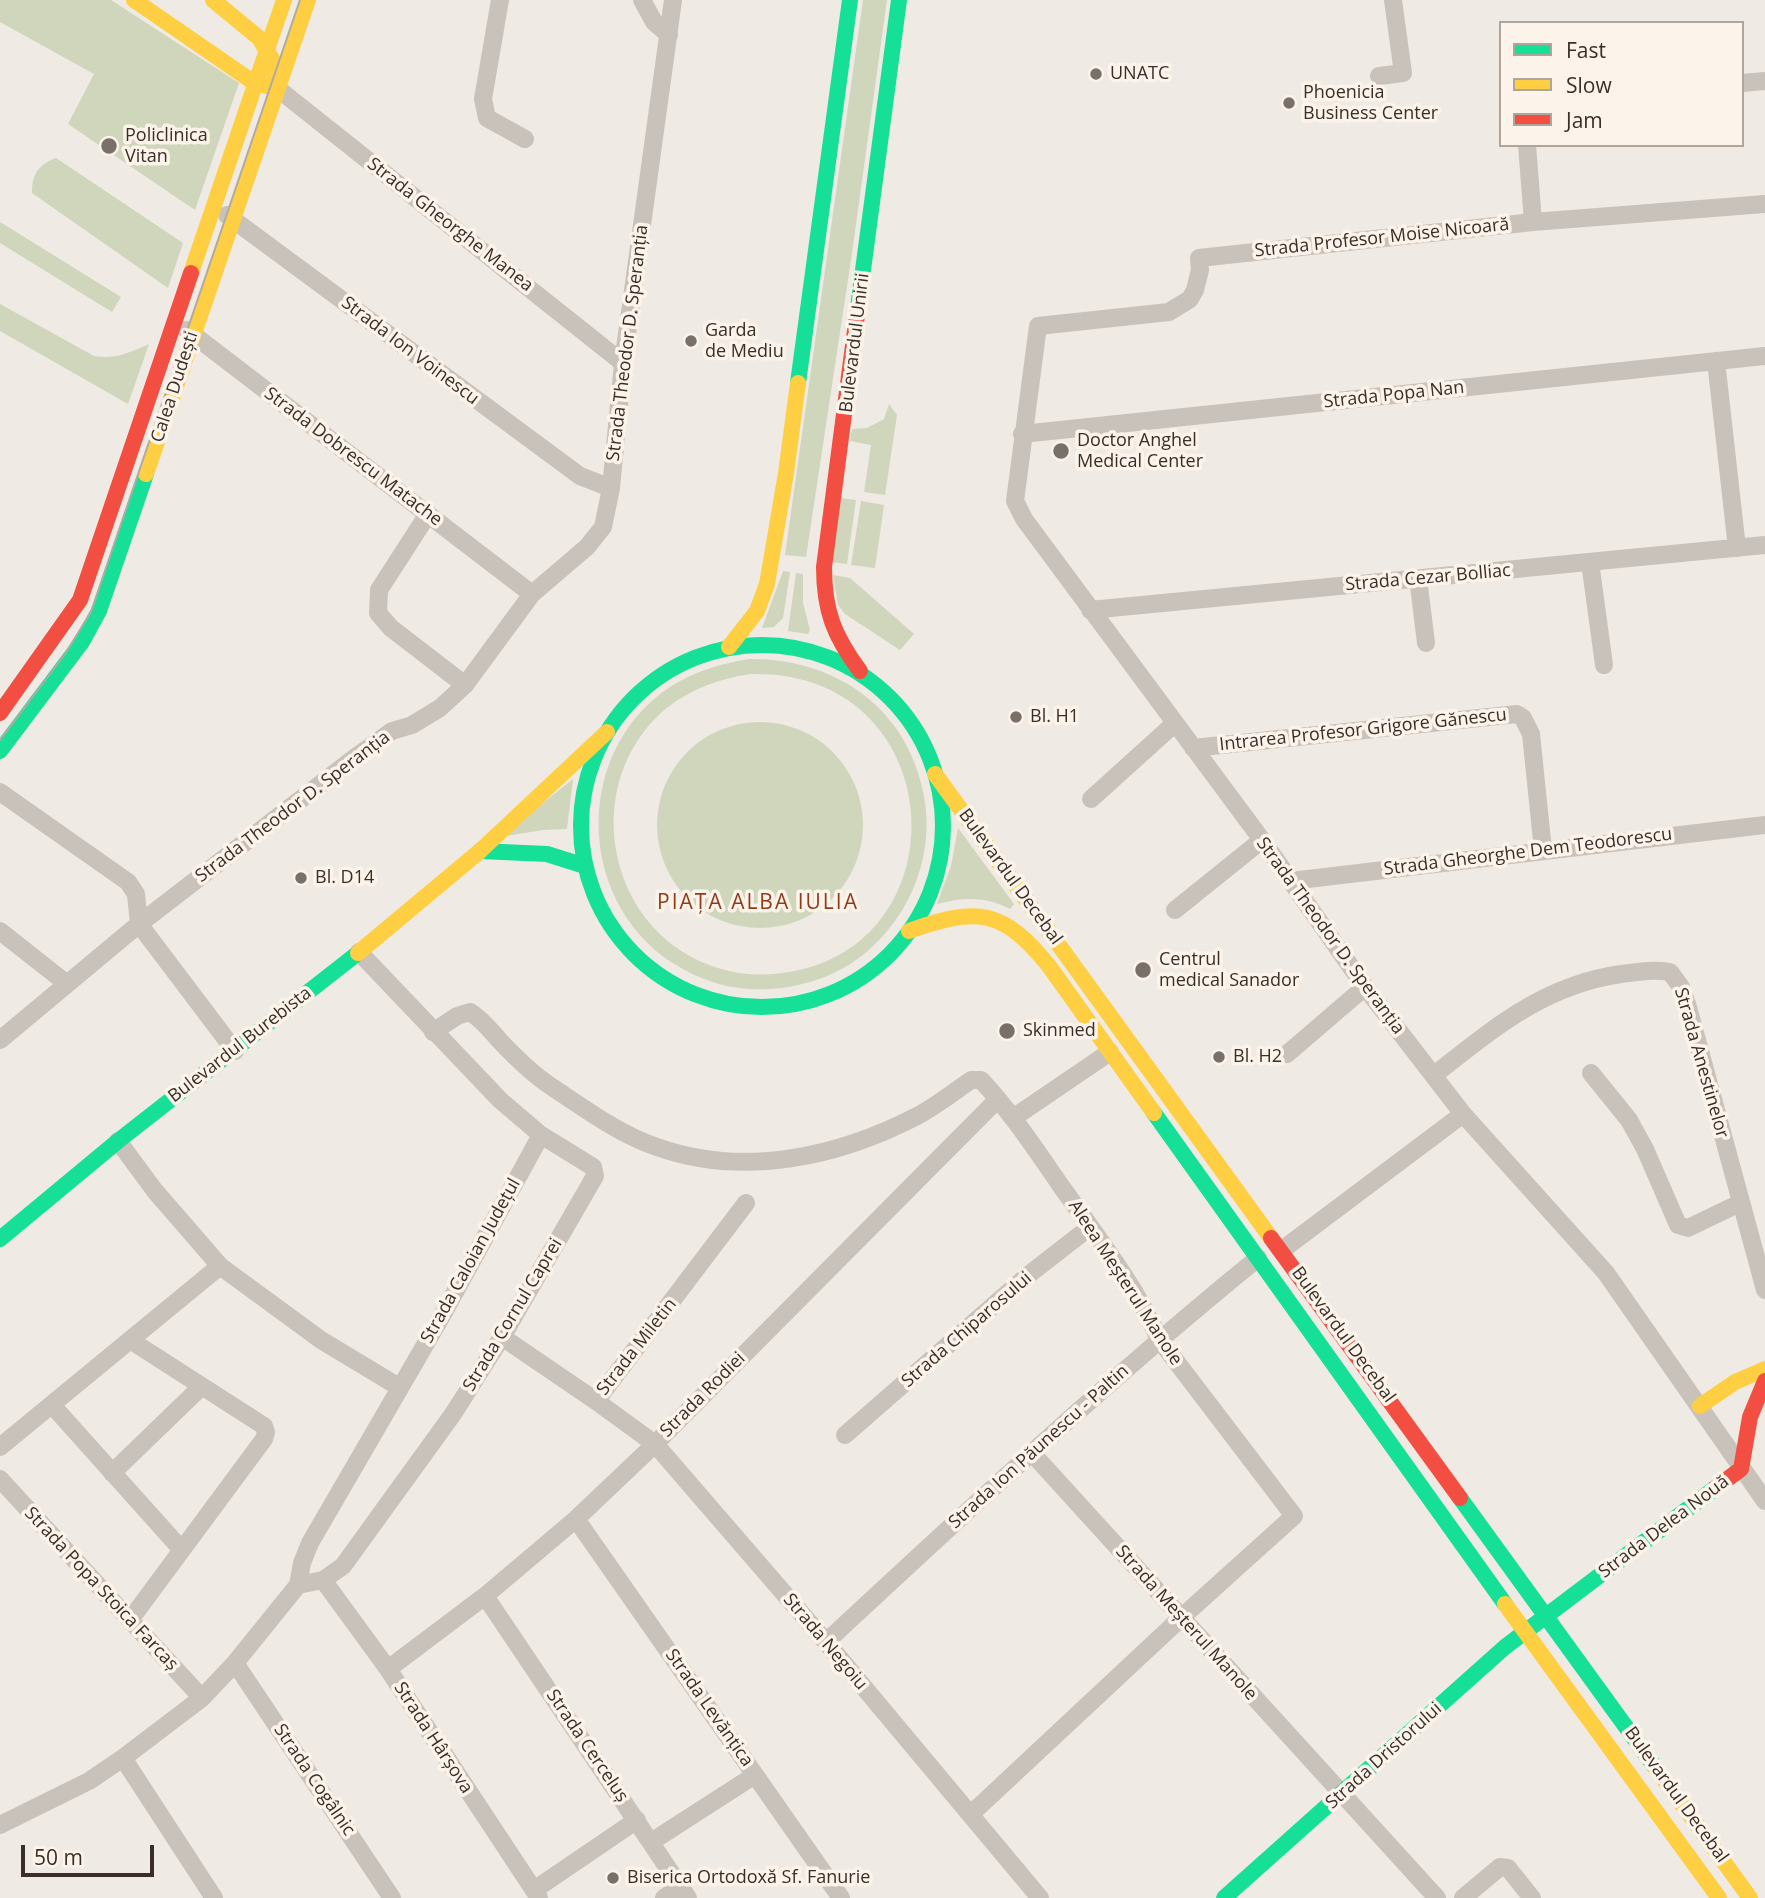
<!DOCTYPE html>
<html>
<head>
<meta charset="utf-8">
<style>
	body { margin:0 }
	#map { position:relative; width:1765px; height:1898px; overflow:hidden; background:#efeae3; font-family:"Open Sans",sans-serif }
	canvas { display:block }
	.legend { position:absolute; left:1499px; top:21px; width:245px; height:126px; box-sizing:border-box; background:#fcf4ea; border:2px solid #aea59c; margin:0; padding:9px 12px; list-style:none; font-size:21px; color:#3a2f28 }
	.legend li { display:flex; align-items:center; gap:14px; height:35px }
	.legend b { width:35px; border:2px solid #aea59c }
	.scale { position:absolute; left:21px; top:1845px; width:133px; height:32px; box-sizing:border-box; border:4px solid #3a2f28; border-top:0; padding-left:9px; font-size:21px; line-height:24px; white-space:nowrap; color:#3a2f28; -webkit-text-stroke:5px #fcf4ea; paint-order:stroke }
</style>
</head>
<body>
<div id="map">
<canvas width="1765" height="1898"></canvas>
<ul class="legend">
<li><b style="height:9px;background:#16e098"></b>Fast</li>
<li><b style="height:9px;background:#ffcf43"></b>Slow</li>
<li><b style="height:9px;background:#f24e42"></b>Jam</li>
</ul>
<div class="scale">50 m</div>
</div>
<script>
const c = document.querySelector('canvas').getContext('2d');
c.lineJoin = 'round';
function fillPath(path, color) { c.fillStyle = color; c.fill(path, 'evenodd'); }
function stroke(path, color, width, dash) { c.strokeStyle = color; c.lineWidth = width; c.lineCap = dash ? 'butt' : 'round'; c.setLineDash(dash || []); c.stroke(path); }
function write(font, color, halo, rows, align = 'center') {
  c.font = font + ' "Open Sans",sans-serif'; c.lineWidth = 7; c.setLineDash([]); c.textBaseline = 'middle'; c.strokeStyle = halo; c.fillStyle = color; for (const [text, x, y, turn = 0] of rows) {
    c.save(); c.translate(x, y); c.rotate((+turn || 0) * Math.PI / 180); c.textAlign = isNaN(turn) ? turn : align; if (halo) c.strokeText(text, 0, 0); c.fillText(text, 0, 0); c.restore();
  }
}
fillPath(new Path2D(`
	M0 0H111L239 83 195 210 68 124 94 74 0 22Z
	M863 0H887L852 253 806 557 785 555Z
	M56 158 183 243 168 288 32 193C32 174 38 165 56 158Z
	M0 222 121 297 112 312 0 243Z
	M0 304 94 356C114 360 131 352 149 344L128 404 0 331Z
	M889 404 897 415 885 495 864 492 871 445 850 441 852 429 867 428 884 419Z
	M840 498 856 500 847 564 831 562Z
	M861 501 884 505 875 568 851 565Z
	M783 571 790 572 783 618 774 627 762 628Z
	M796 573 803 574V603L810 630 808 634 788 631Z
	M833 575 850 578 914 634 900 650 845 614 838 605Z
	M749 659C835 658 908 708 924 796 934 851 914 907 874 945 847 972 808 987 769 989 739 991 709 984 683 969 577 912 569 754 670 687 695 671 720 664 749 659ZM751 674C955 669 967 958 774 974 742 977 710 969 683 952 598 898 589 770 668 707 693 688 721 678 751 674Z
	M657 825a103 103 0 1 1 206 0a103 103 0 1 1-206 0Z
	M573 779 567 829 543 830 500 837Z
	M958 828 1014 904 1010 909C985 896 964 897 937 904L951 866Z`), '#cfd6bb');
stroke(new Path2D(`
	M500 0 483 99 487 118 525 139
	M642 0 654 22 669 35
	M1379 76 1403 73 1393 0
	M1742 83 1765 81
	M277 88 623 363
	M1527 145 1533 222
	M1765 204 1533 222 1199 258 1200 270 1195 290 1190 299 1169 312 1038 326 1015 501 1024 519 1262 840 1365 987 1463 1114 1606 1273 1765 1501
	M227 215 580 476 611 488
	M187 330 532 594
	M1716 361 1737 548
	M1022 434 1765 356
	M428 514 379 590 378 613 391 628 465 685
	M1590 562 1604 665
	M1418 578 1426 643
	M1090 610 1765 545
	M1193 748 1517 714 1523 718 1531 734 1543 850
	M0 792 128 882 136 894 139 924 235 1051
	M1091 799 1174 724
	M1291 881 1765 825
	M1175 910 1262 840
	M0 931 66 983
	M433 1032 457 1016 470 1012C483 1020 490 1030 500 1041 516 1058 532 1074 552 1087 585 1109 619 1134 657 1147 744 1178 839 1157 919 1115 937 1105 954 1092 971 1080H981C1011 1112 1036 1150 1061 1186 1095 1234 1136 1286 1159 1339L1294 1516 1182 1617 971 1814
	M0 1040 139 924 357 756 392 731 412 725 440 708 465 685 532 594 587 547 603 527 611 488 623 363 673 0
	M1287 1054 1365 987
	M1591 1073 1629 1120 1645 1149 1678 1225 1688 1228 1740 1203
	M1434 1075C1494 1028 1544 985 1621 974 1637 972 1653 969 1670 972L1681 987 1688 1007 1765 1290
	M1013 1118 1110 1052
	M118 1141 155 1191 220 1266 321 1340 399 1387
	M1282 1250 1463 1114
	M502 1337 596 1401 655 1444 826 1642 1040 1898
	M596 1401 746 1203
	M52 1405 181 1549
	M845 1435 1027 1276 1090 1227
	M0 1447 220 1266
	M1031 1452 1437 1898
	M112 1473 202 1386
	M0 1479 202 1698
	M576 1519 841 1898
	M323 1580 388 1669 539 1898
	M298 1585 302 1563 310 1543 443 1314 541 1135
	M485 1596 688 1898
	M130 1620 264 1439 266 1432 264 1426 130 1340
	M826 1642C967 1511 1108 1380 1258 1258
	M235 1663 392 1898
	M388 1669 485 1596 576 1519 655 1444 998 1099
	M123 1758 214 1898
	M0 1825 89 1781 123 1758 202 1698 235 1663 298 1585 323 1580 343 1566 453 1414 502 1337 595 1176 593 1167 541 1135 500 1100 359 952
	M651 1842 755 1775
	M534 1890 637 1820
	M664 1898 680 1887
	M1463 1898 1500 1867 1508 1868 1532 1898`), '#c9c2bb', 18);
stroke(new Path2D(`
	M857 315 899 0
	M798 383 850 0
	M581 826a181 181 0 1 1 362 0a181 181 0 1 1-362 0Z
	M0 751 82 642 99 611 146 474
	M480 851 547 854 585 866
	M1154 1113 1505 1604
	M0 1239 118 1141 358 953
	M1460 1498 1655 1767
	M1224 1898 1505 1647 1714 1489`), '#16e098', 16);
stroke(new Path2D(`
	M134 0 256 84 277 88 272 59 259 38 213 0
	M191 273 284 0
	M146 474 308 0
	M729 647 757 611 767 584 786 473 798 383
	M935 774 1271 1238
	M909 931C977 907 1002 908 1049 966L1154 1113
	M358 953 480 851 607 732
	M1700 1406 1735 1382 1765 1369
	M1505 1604 1719 1898
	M1655 1767 1750 1898`), '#ffcf43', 16);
stroke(new Path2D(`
	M857 315 824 567C824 611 834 636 860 671
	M0 713 80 600 191 273
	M1271 1238 1460 1498
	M1714 1489 1741 1469 1750 1417 1765 1381`), '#f24e42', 16);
stroke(new Path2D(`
	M0 740 65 654 91 612 300 0`), '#b0aaa5', 2);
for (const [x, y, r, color] of [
	[1096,74,7,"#797069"],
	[1289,103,7,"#797069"],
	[109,146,9,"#797069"],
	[691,341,7,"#797069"],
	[1061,451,9,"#797069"],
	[1016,717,7,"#797069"],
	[301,878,7,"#797069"],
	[1143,970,9,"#797069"],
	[1007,1031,9,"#797069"],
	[1219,1057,7,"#797069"],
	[613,1878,7,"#797069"]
]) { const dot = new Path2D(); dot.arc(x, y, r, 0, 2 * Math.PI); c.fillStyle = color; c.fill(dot); stroke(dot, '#fcf4ea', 2.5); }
write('18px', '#3a2f28', '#fcf4ea', [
	["UNATC",1110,74],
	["Phoenicia",1303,93],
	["Business Center",1303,114],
	["Policlinica",125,136],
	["Vitan",125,157],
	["Garda",705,331],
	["de Mediu",705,352],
	["Doctor Anghel",1077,441],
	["Medical Center",1077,462],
	["Bl. H1",1030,717],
	["Bl. D14",315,878],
	["Centrul",1159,960],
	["medical Sanador",1159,981],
	["Skinmed",1023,1031],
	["Bl. H2",1233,1057],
	["Biserica Ortodoxă Sf. Fanurie",627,1878]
], 'left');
write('18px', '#3a2f28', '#fcf4ea', [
	["Strada Gheorghe Manea",450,225,38],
	["Strada Profesor Moise Nicoară",1382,238,-6],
	["Strada Theodor D. Speranția",628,343,-83],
	["Bulevardul Unirii",855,343,-83],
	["Strada Ion Voinescu",410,351,37],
	["Calea Dudești",175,387,-72],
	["Strada Popa Nan",1394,395,-6],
	["Strada Dobrescu Matache",353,457,37],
	["Strada Cezar Bolliac",1428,578,-5],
	["Intrarea Profesor Grigore Gănescu",1363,730,-6],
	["Strada Theodor D. Speranția",293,807,-37],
	["Strada Gheorghe Dem Teodorescu",1528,852,-7],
	["Bulevardul Decebal",1010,877,54],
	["Strada Theodor D. Speranția",1330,936,54],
	["Bulevardul Burebista",240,1045,-38],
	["Strada Anestinelor",1701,1063,74],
	["Strada Caloian Județul",471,1261,-61],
	["Aleea Meșterul Manole",1125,1283,57],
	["Strada Cornul Caprei",513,1315,-59],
	["Strada Chiparosului",967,1330,-41],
	["Bulevardul Decebal",1343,1335,54],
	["Strada Miletin",637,1347,-52],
	["Strada Rodiei",703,1395,-45],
	["Strada Ion Păunescu - Paltin",1039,1447,-42],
	["Strada Delea Nouă",1664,1527,-37],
	["Strada Popa Stoica Farcaș",101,1589,47],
	["Strada Meșterul Manole",1186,1623,48],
	["Strada Negoiu",825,1642,50],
	["Strada Levănțica",709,1708,55],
	["Strada Hârșova",433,1738,57],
	["Strada Cerceluș",587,1746,56],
	["Strada Dristorului",1384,1756,-42],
	["Strada Cogâlnic",314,1780,56],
	["Bulevardul Decebal",1676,1795,54]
]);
c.letterSpacing = '2px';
write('21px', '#933b18', '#fcf4ea', [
	["PIAȚA ALBA IULIA",758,903]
]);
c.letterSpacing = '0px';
</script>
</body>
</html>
